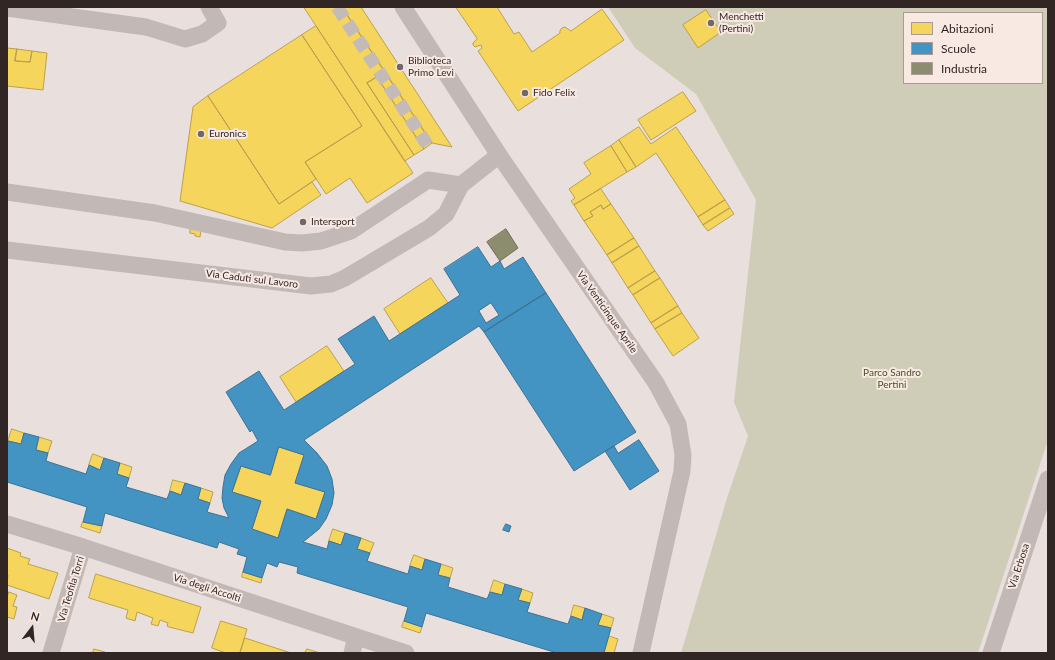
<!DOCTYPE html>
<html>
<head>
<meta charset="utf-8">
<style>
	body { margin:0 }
	#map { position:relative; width:1055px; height:660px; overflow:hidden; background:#e9e0dd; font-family:Lato,sans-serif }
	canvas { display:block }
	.frame { position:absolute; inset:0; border:8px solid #322625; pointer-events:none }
	.legend { position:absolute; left:903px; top:12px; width:140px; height:72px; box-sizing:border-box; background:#f8e9e3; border:1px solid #a99b97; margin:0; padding:5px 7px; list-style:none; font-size:12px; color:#322625 }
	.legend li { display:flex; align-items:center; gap:8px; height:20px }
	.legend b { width:20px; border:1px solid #a99b97 }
	.north { position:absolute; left:12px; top:608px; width:40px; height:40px; -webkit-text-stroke:3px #f8e9e3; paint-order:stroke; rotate:16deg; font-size:11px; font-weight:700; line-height:16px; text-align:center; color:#322625 }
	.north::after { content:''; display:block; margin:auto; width:14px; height:18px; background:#322625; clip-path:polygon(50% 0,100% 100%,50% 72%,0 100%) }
</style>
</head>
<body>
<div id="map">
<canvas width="1055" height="660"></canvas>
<div class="frame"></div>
<ul class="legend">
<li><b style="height:11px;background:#f6d55c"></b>Abitazioni</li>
<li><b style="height:11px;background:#4393c3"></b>Scuole</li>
<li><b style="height:11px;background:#8c8c6e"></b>Industria</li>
</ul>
<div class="north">N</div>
</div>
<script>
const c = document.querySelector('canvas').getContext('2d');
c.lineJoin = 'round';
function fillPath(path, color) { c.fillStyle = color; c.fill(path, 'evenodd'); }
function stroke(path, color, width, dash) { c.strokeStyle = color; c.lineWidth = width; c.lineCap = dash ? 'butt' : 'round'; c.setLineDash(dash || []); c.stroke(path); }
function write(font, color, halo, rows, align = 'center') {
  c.font = font + ' Lato,sans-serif'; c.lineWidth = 4; c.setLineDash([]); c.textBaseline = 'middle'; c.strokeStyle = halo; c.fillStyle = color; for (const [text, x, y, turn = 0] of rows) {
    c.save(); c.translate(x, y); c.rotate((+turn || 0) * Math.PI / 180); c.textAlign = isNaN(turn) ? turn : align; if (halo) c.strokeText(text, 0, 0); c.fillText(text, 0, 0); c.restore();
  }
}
fillPath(new Path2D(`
	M608 7H1048V440L978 653H681L727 498 748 436 734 402 756 200 696 94 635 48ZM904 13H1042V83H904Z`), '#cfcdb7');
const homes = new Path2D(`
	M304 7H342L432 143 424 149 377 77 367 83 414 155 405 161Z
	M342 7H361L452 147 432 143Z
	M456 7H497L514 34 519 32 532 52 560 33V30L562 28 565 27 571 31 602 9 624 40 518 111 478 51 482 48 481 45 475 47 473 45V43L477 39Z
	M706 10 721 32 698 48 683 25Z
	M316 26 413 173 367 203 350 178 326 194 305 162 362 126 302 35Z
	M302 35 362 126 305 162 316 179 279 204 208 96Z
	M7 48 17 49 15 61 30 62 32 51 47 53 43 90 7 86Z
	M17 49 32 51 30 62 15 61Z
	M377 77 424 149 414 155 367 83Z
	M683 92 696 111 651 140 638 120Z
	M208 96 279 204 312 182 321 195 272 228 180 201 193 107Z
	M639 127 651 144 676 127 725 200 698 217 656 153 636 167 619 140Z
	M619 140 636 167 627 172 611 146Z
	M611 146 627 172 574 205 571 201 575 198 569 189 591 174 584 163Z
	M601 189 611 204 603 209 601 205 590 212 593 216 584 221 574 205Z
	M725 200 730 208 703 225 698 217Z
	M611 204 634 238 607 255 584 221 593 216 590 212 601 205 603 209Z
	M730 208 734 214 708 231 703 225Z
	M191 227 201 229 200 237 195 236V234L190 233Z
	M634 238 639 246 612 263 607 255Z
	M639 246 655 271 628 288 612 263Z
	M655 271 660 278 633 295 628 288Z
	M431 278 448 303 400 334 384 309Z
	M660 278 678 306 651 323 633 295Z
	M678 306 682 313 655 329 651 323Z
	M682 313 699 338 673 356 655 329Z
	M327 346 344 371 296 402 280 377Z
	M12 429 24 433 21 444 8 441Z
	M39 437 52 441 48 453 36 450Z
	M279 447 304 455 295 483 325 492 316 519 287 509 278 538 252 529 261 501 232 492 241 466 270 475Z
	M93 454 104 458 100 470 89 465Z
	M120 463 132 467 129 478 117 474Z
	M173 480 185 483 181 495 170 491Z
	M201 488 213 492 210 503 198 499Z
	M83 522 102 526 100 533 81 527Z
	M333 529 345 533 341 545 329 541Z
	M361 538 374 543 370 553 357 549Z
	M7 548 21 553 20 556 30 559 28 564 58 573 49 599 7 585 8 575H7Z
	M414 555 425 559 422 570 410 566Z
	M441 564 453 568 450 578 438 575Z
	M243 572 262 578 261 583 242 577Z
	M96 574 201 607 193 633 169 627 167 626 168 623 160 620 158 626 151 624 153 618 137 612 135 621 126 618 128 610 89 598Z
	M494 580 505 584 502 595 490 592Z
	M522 589 533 593 530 603 518 600Z
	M9 592 17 595 13 606 17 607 14 619 7 617V594H8Z
	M574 605 585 608 582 620 571 616Z
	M602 614 614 618 611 628 598 625Z
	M221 621 247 629 240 653H226L212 648Z
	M404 621 422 627 420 633 402 627Z
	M609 636 618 639 614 653H604Z
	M245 638 291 653H240Z
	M94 649 105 652V653H93Z
	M307 649 320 653H305Z`);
fillPath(homes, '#f6d55c');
stroke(homes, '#bba04c', 1);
const schools = new Path2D(`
	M478 247 491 267 500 261 504 269 523 257 546 293 484 332 479 326 304 440 317 453 327 466 332 479 334 493 332 505 326 519 319 529 303 542 327 549 329 541 341 545 345 533 361 538 357 549 370 553 367 561 408 574 410 566 422 570 425 559 441 564 438 575 450 578 448 587 487 599 490 592 502 595 505 584 522 589 518 600 530 603 527 612 568 624 571 616 582 620 585 608 602 614 598 625 611 628 604 653H557L426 613 422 627 404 621 408 607 297 573 298 567 279 562 277 567 267 563 262 578 243 572 247 557 237 554 239 549 219 542 217 548 105 513 102 526 83 522 87 507 7 482V445L8 441 21 444 24 433 39 437 36 450 48 453 46 461 86 474 89 465 100 470 104 458 120 463 117 474 129 478 126 487 167 499 170 491 181 495 185 483 201 488 198 499 210 503 207 512 229 518 224 508 222 498 223 487 225 475 231 464 239 453 258 441 252 430 250 432 226 392 259 371 284 410 355 364 338 339 374 316 389 341 460 295 444 269ZM491 303 499 315 486 323 479 311ZM279 447 304 455 295 483 325 492 316 519 287 509 278 538 252 529 261 501 232 492 241 466 270 475Z
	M546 293 636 432 574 471 484 332Z
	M639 440 659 471 630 490 605 451 614 446 618 453Z
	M506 524 511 526 509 532 503 530Z`);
fillPath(schools, '#4393c3');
stroke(schools, '#3e7294', 1);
const industry = new Path2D(`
	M506 229 518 248 500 261 487 242Z`);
fillPath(industry, '#8c8c6e');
stroke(industry, '#716d58', 1);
stroke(new Path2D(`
	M337 7 428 146`), '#c4bbb8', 13, [13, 6]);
stroke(new Path2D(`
	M403 7 499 155 656 383 678 424 683 455 682 471 641 653
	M7 8 146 27 185 39 202 34 218 23 209 7
	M7 192 155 213 285 242 302 243 321 241 351 231 428 180 461 185 499 155
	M7 250 311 286 331 284 345 278 429 228 446 214 461 185
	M7 524 83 547 406 653
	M51 653 83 547
	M352 653 356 637
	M991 653 1048 479`), '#c2b9b6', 17);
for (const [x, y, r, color] of [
	[711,23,4,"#726765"],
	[400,67,4,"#726765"],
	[525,93,4,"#726765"],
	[201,134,4,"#726765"],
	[303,222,4,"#726765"]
]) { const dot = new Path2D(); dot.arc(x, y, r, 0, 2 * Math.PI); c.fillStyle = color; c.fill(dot); stroke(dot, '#f8e9e3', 1.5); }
write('10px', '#322625', '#f8e9e3', [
	["Menchetti",719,17],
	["(Pertini)",719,29],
	["Biblioteca",408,61],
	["Primo Levi",408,73],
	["Fido Felix",533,93],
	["Euronics",209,134],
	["Intersport",311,222]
], 'left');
write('10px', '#322625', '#f8e9e3', [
	["Via Caduti sul Lavoro",252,279,7],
	["Via Venticinque Aprile",607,312,55],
	["Via Erbosa",1019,566,-72],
	["Via degli Accolti",207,588,18],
	["Via Teofila Torri",71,589,-73]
]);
write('10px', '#4a4f2a', '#f8e9e3', [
	["Parco Sandro",892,373],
	["Pertini",892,385]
]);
</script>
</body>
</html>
